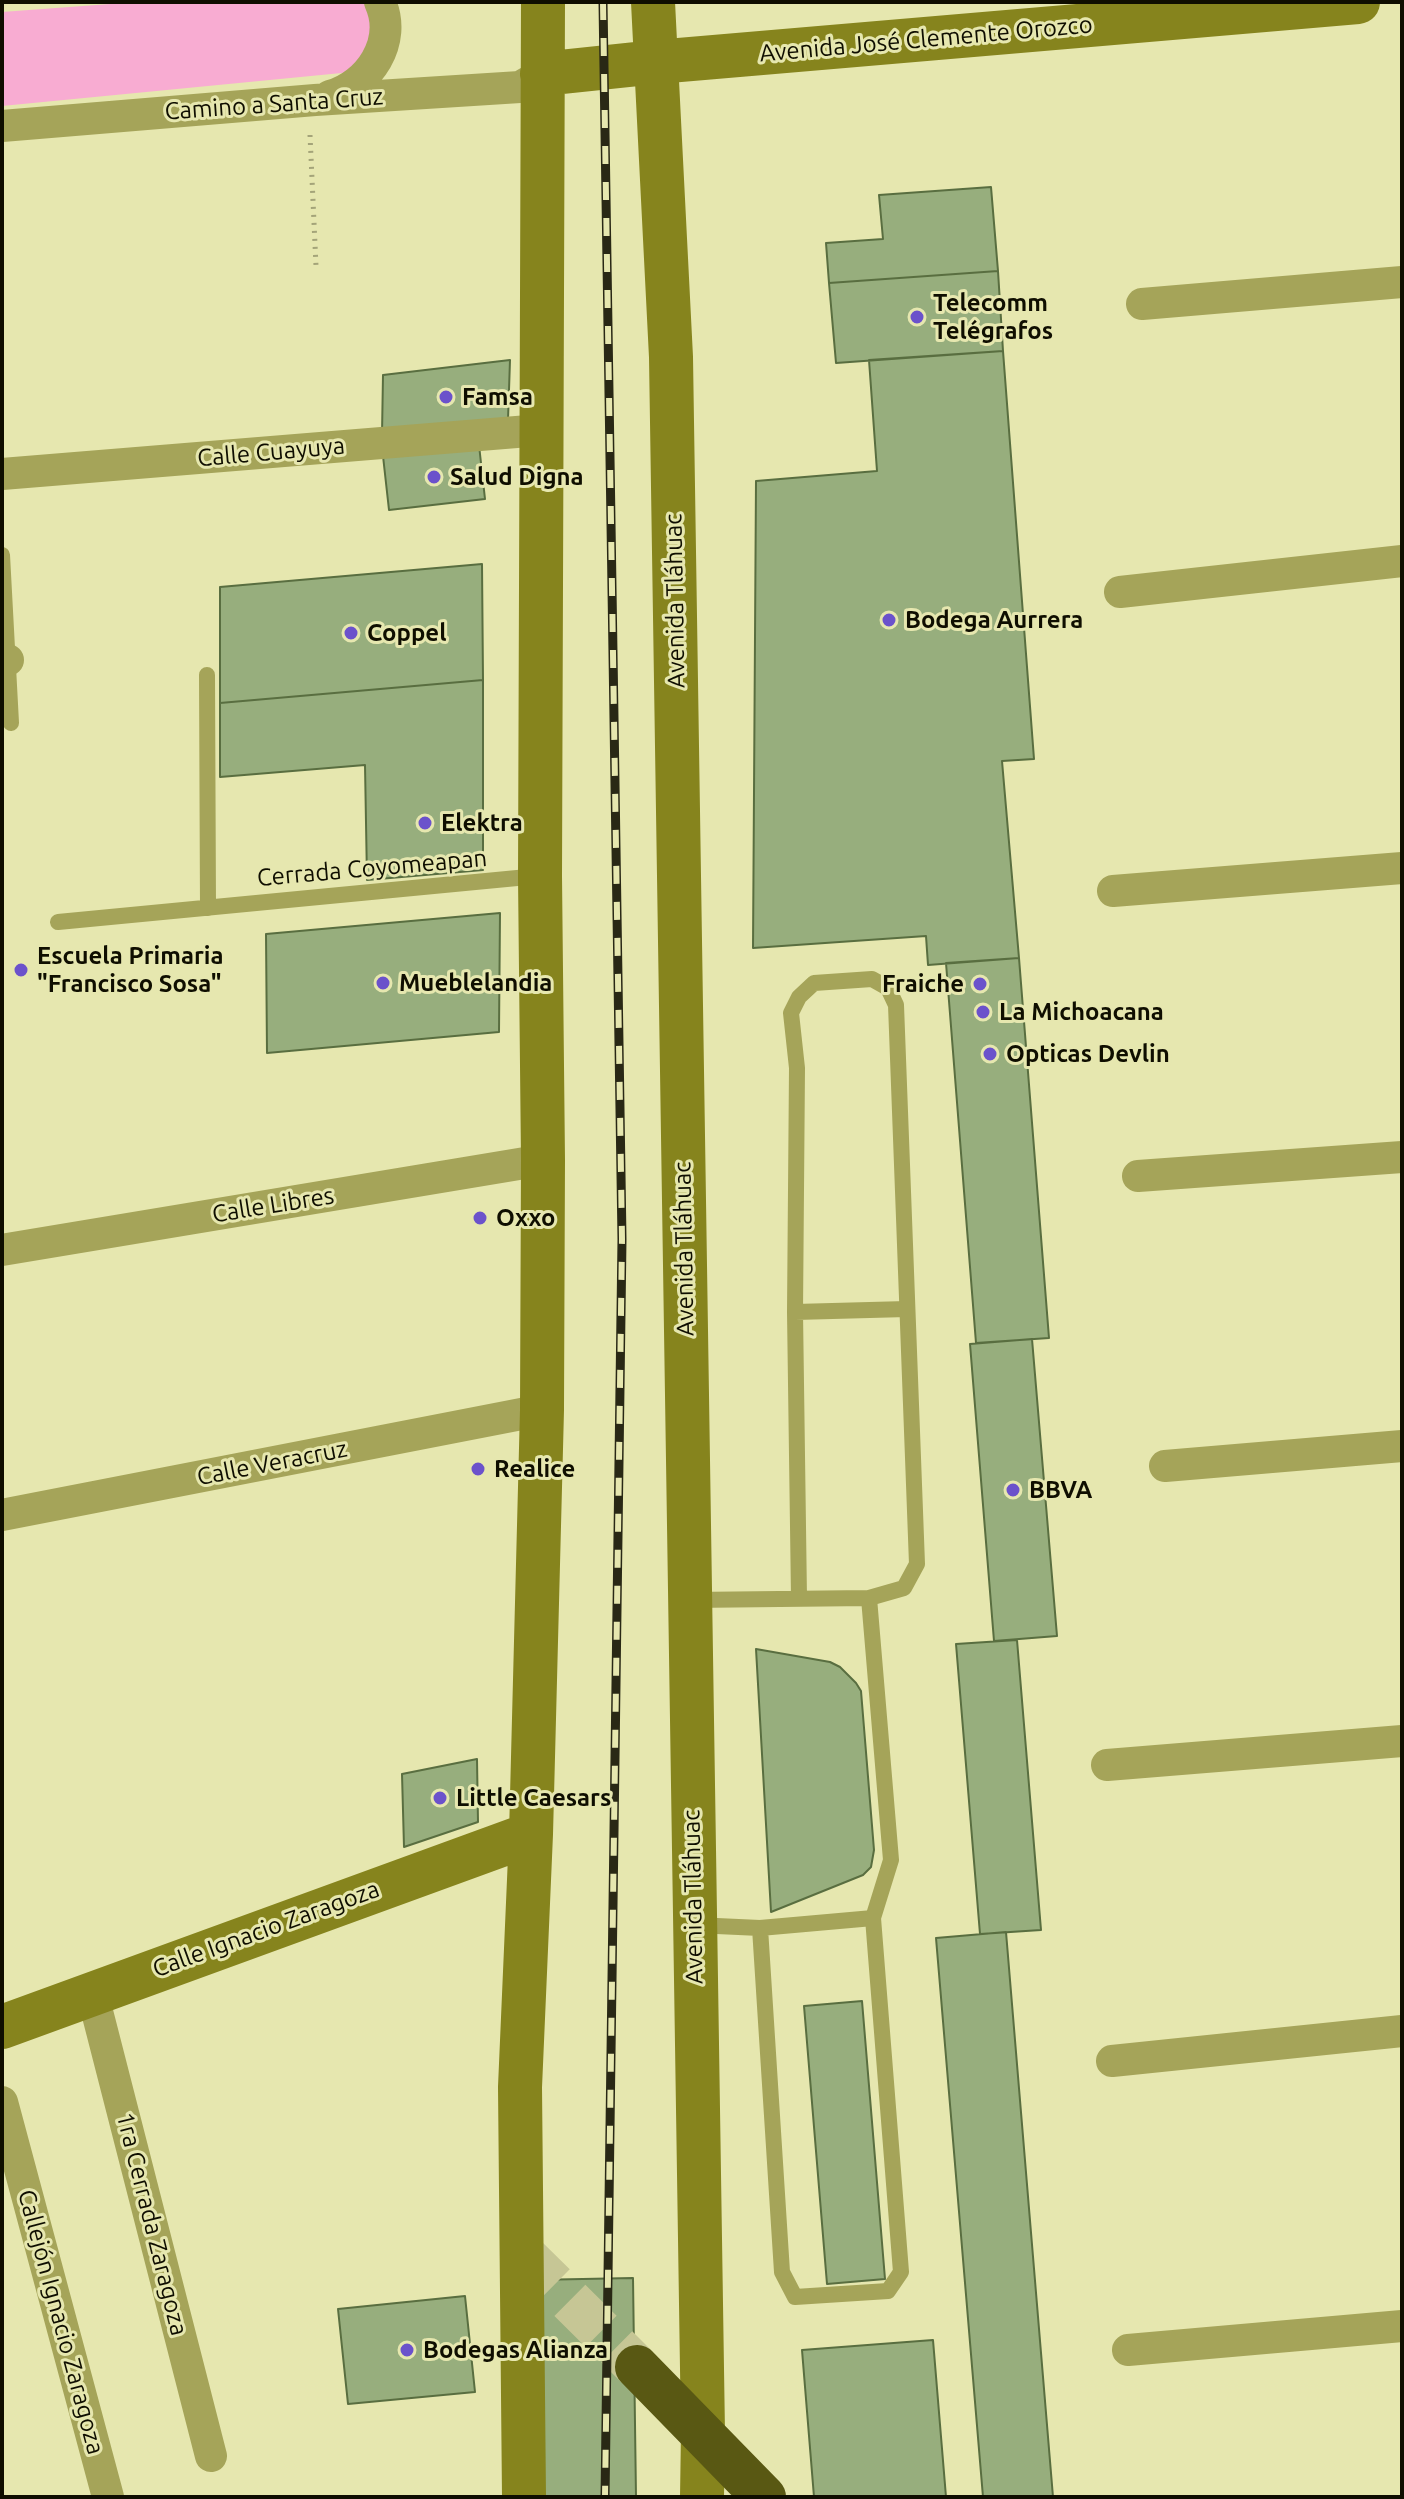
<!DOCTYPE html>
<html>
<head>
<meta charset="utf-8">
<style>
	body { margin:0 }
	#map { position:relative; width:1404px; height:2499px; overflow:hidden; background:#e6e7af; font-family:Ubuntu,sans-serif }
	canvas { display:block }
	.frame { position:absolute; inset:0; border:4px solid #0f0e00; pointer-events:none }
</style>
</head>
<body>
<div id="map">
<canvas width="1404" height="2499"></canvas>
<div class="frame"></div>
</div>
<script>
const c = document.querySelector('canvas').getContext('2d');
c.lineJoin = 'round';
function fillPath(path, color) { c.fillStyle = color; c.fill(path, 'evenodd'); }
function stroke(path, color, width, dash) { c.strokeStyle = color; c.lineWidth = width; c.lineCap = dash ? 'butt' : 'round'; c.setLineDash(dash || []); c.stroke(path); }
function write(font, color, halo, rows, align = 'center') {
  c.font = font + ' Ubuntu,sans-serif'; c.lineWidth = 6; c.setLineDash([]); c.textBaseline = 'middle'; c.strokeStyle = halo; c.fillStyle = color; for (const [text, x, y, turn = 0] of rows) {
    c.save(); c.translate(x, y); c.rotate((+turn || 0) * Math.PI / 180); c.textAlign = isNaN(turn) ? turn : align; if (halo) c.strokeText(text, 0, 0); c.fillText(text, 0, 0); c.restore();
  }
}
fillPath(new Path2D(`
	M137 2H368L374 36 352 72 2 106V12Z`), '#f8acd2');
const building = new Path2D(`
	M991 187 998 271 829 283 826 243 883 239 879 195Z
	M998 271 1003 351 836 363 829 283Z
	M1003 351 1034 759 1002 761 1019 958 928 965 926 936 753 948 756 481 877 471 869 360Z
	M510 360 508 420 382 434 383 375Z
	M479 445 485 499 389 510 383 456Z
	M482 564 483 680 220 703V587Z
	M483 680V870L367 880 365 765 220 777V703Z
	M500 913 499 1032 267 1053 266 934Z
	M1019 958 1049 1338 976 1343 946 963Z
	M1032 1339 1057 1636 994 1641 970 1344Z
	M1017 1640 1041 1930 980 1934 956 1644Z
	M756 1649 830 1662 840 1667 856 1683 861 1691 874 1850 871 1867 863 1875 771 1912Z
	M477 1759 478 1822 404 1847 402 1774Z
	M1006 1932 1053 2497H983L936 1938Z
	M862 2001 885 2279 827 2284 804 2006Z
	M633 2278 636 2497H531L532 2280Z
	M465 2296 475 2392 348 2404 338 2309Z
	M933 2340 946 2497H814L802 2350Z`);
fillPath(building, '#97ae7d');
stroke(building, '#596e40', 2);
stroke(new Path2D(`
	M523 2254 637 2367`), '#c6c695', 44, [44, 22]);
stroke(new Path2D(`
	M310 135 316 266`), '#a4a479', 5, [2, 6]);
stroke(new Path2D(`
	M2 555 11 723
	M207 675 208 908
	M58 922 538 876
	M795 1312 907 1309
	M690 1600 869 1598 904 1588 917 1564 896 1005 888 988 872 979 814 983 799 997 791 1013 797 1068 795 1312 799 1598
	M695 1925 760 1928 873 1918
	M760 1928 782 2272 795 2297 888 2291 901 2272 873 1918 891 1860 869 1598`), '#a5a459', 16);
stroke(new Path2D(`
	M330 96C369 85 398 42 380 2
	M2 126 315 100 520 87 542 74
	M1142 304 1402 282
	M2 474 541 430
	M1120 592 1402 561
	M2 660H8
	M1113 891 1402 868
	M1138 1176 1402 1157
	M2 1250 543 1160
	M1165 1466 1402 1446
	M2 1515 542 1410
	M1107 1765 1402 1741
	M92 1992 211 2456
	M1112 2061 1402 2031
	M2 2102 108 2497
	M1128 2350 1402 2326`), '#a5a459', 32);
stroke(new Path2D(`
	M653 2 671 357 703 2432 702 2497
	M542 74 656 62 1358 2
	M2 2027 531 1834
	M524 2497 520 2087 531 1834 542 1410 543 1160 540 876 543 2`), '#86841d', 44);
stroke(new Path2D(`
	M637 2367 764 2497`), '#595813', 44);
const rail = new Path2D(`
	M603 2 622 1239 605 2497`);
stroke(rail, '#292815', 9);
stroke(rail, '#e6e7af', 6, [18]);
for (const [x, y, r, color] of [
	[917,317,8,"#6b52cb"],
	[446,397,8,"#6b52cb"],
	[434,477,8,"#6b52cb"],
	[889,620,8,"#6b52cb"],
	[351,633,8,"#6b52cb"],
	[425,823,8,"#6b52cb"],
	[21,970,8,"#6b52cb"],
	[383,983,8,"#6b52cb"],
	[980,984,8,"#6b52cb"],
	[983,1012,8,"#6b52cb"],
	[990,1054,8,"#6b52cb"],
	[480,1218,8,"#6b52cb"],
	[478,1469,8,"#6b52cb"],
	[1013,1490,8,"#6b52cb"],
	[440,1798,8,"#6b52cb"],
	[407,2350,8,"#6b52cb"]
]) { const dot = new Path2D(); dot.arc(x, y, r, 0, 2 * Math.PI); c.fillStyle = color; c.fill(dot); stroke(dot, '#e6e7af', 3); }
write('24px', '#0f0e00', '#e6e7af', [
	["Avenida José Clemente Orozco",926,39,-5],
	["Camino a Santa Cruz",274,104,-4],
	["Calle Cuayuya",271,452,-5],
	["Avenida Tláhuac",675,601,-91],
	["Cerrada Coyomeapan",372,868,-5],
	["Calle Libres",273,1205,-9],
	["Avenida Tláhuac",684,1249,-91],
	["Calle Veracruz",272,1463,-11],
	["Avenida Tláhuac",693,1897,-91],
	["Calle Ignacio Zaragoza",266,1929,-20],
	["1ra Cerrada Zaragoza",152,2224,76],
	["Callejón Ignacio Zaragoza",61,2322,75]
]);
write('bold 24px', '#0f0e00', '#e6e7af', [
	["Telecomm",933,303],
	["Telégrafos",933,331],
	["Famsa",462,397],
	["Salud Digna",450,477],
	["Bodega Aurrera",905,620],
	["Coppel",367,633],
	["Elektra",441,823],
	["Escuela Primaria",37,956],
	["\"Francisco Sosa\"",37,984],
	["Mueblelandia",399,983],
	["Fraiche",964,984,"right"],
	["La Michoacana",999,1012],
	["Opticas Devlin",1006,1054],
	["Oxxo",496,1218],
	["Realice",494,1469],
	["BBVA",1029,1490],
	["Little Caesars",456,1798],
	["Bodegas Alianza",423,2350]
], 'left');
</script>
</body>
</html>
